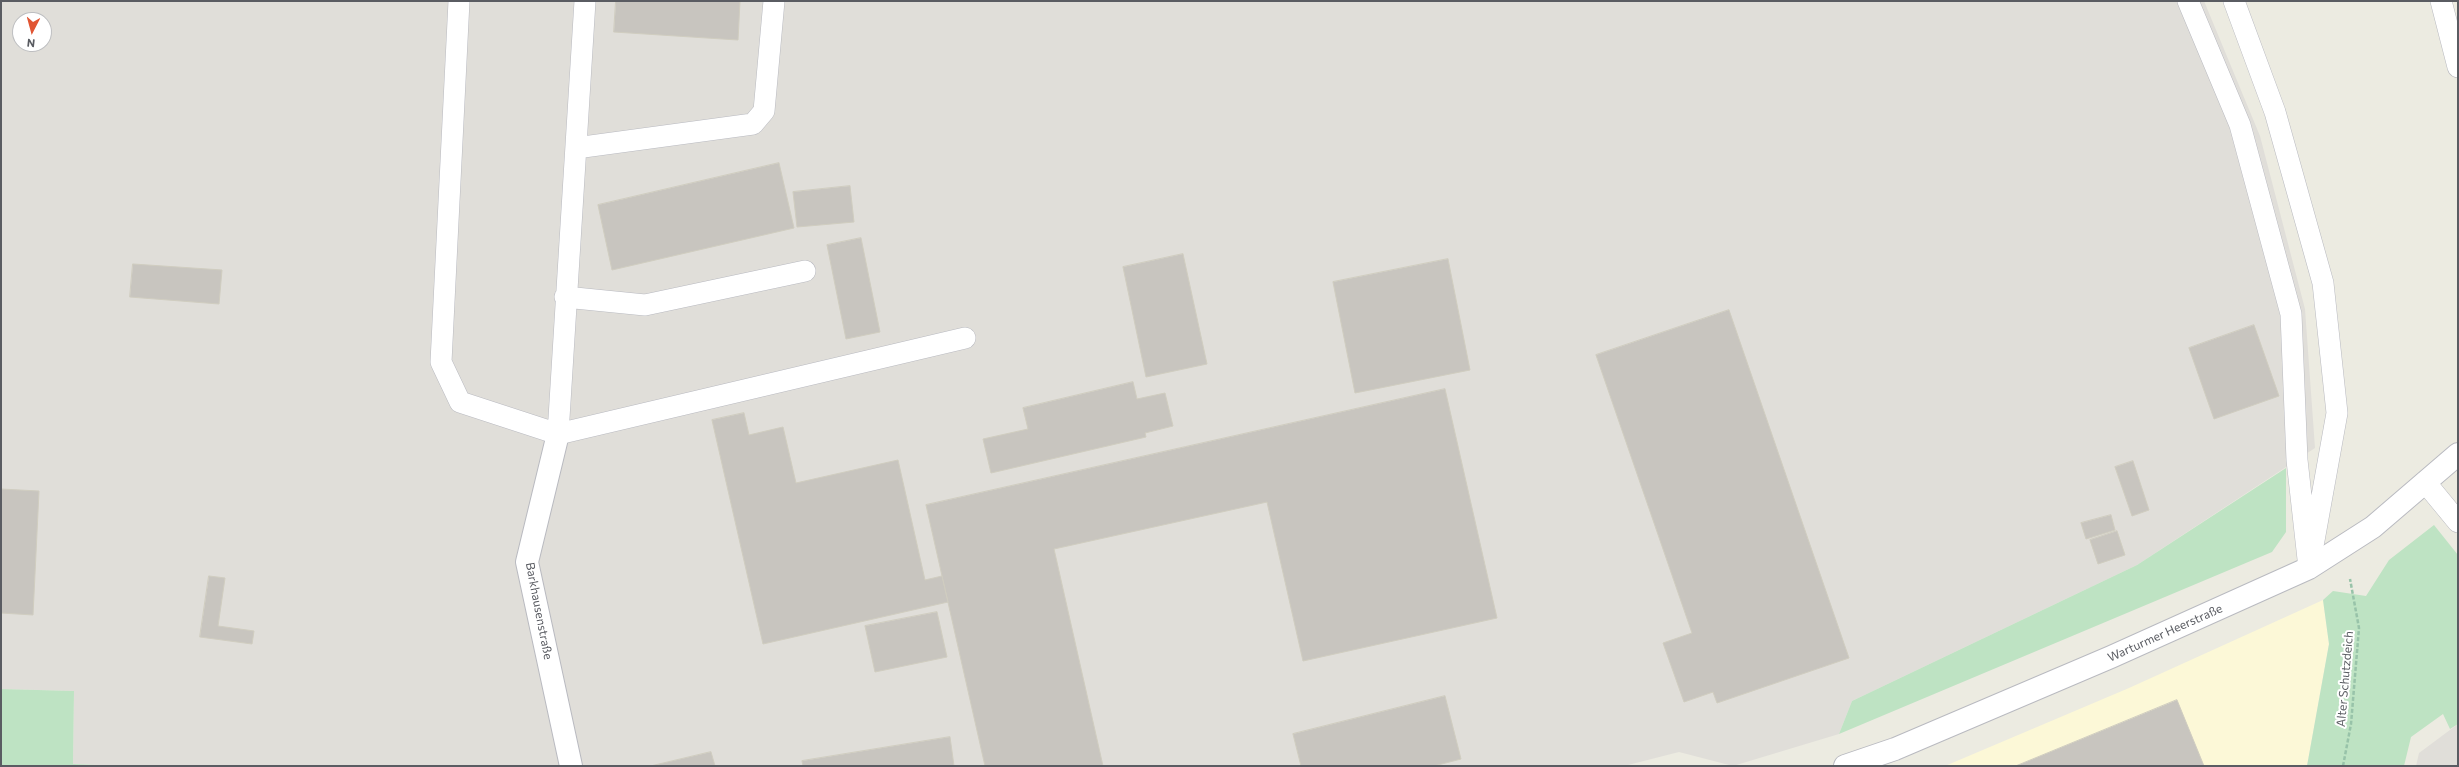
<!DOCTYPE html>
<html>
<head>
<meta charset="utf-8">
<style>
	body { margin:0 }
	#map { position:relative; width:2459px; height:767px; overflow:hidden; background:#ecebe1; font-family:Commissioner,sans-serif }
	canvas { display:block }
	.frame { position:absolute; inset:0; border:2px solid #5a5c62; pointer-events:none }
	.north { position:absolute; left:12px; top:12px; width:40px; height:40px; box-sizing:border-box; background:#fff; border:1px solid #bdbec0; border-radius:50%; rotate:186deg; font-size:11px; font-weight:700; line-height:16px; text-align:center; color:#5a5c62 }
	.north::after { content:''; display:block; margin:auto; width:14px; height:18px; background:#e15533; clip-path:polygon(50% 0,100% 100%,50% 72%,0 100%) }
</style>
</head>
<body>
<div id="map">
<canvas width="2459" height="767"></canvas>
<div class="frame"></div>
<div class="north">N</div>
</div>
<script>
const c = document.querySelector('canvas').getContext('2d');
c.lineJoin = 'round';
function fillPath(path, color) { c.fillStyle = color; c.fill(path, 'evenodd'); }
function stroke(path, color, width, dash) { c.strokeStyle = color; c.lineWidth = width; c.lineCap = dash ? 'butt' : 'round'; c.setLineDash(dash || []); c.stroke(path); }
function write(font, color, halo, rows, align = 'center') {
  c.font = font + ' Commissioner,sans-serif'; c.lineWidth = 4; c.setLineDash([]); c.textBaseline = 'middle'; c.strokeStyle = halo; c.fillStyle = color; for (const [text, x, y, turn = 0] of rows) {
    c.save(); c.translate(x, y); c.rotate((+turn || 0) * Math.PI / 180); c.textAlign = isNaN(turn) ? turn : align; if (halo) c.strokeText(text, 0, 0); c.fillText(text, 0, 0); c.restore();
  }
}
fillPath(new Path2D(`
	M2323 600 2329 644 2307 766H1945L2129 688Z`), '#fcf8d7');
fillPath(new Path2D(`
	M1 1H2204L2260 136 2305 309 2315 448 2137 565 1852 701 1839 734 1733 766 1679 752 1624 766H120L73 764 74 691 1 689ZM20 20H44V44H20Z
	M2458 724V766H2416L2419 753Z`), '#e0ded9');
fillPath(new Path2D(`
	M2286 468V532L2272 552 1839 734 1852 701 2137 565Z
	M2434 525 2458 555V724L2450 729 2443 714 2411 737 2404 766H2307L2329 644 2323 600 2333 591 2366 596 2389 560Z
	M1 689 74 691 73 764 120 766H1Z`), '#bee3c3');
const building = new Path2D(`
	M616 1H740L738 40 614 32Z
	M779 163 794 228 612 270 598 205Z
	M850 186 854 222 797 227 793 192Z
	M861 238 880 332 846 339 827 245Z
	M1183 254 1207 364 1146 377 1123 267Z
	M1448 259 1470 370 1355 393 1333 282Z
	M133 264 222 270 219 304 130 297Z
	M1729 310 1849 658 1717 703 1713 692 1684 702 1663 643 1692 633 1596 355Z
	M2254 325 2279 396 2214 419 2189 348Z
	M1133 382 1137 399 1165 393 1173 426 1145 433 1146 437 991 473 983 439 1028 429 1023 408Z
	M1445 389 1497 618 1303 661 1267 502 1054 549 1103 766H985L926 505Z
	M744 413 749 435 783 427 796 483 898 460 925 580 942 576 948 602 763 644 712 420Z
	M2133 461 2149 510 2132 516 2115 467Z
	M1 489 39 491 33 615 1 613Z
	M2111 515 2115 530 2086 539 2081 523Z
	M2117 531 2125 555 2098 564 2090 540Z
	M209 576 225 578 218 626 254 631 252 644 200 637Z
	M937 612 947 657 875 672 865 626Z
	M1445 696 1461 759 1434 766H1301L1293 734Z
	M2177 700 2204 766H2016Z
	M950 737 954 766H803L802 761Z
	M711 752 715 766H651Z`);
fillPath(building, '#c8c5bf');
stroke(building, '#d0cdc0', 1);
const service = new Path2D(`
	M459 1 441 362 460 402 558 434 965 338
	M2188 1 2240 125 2291 314 2297 460 2309 568
	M2234 1 2275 112 2323 283 2337 413 2313 546
	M2441 1 2458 67
	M576 148 753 124 764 111 774 1
	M565 297 645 305 805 271
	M558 434 585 1
	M2425 482 2458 522`);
const minor = new Path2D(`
	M558 434 527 562 571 766`);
const tertiary = new Path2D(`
	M1845 766 1895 749 2111 657 2309 568 2373 527 2458 454`);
stroke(service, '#b9bac0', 22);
stroke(minor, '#b9bac0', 24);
stroke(tertiary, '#b9bac0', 24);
stroke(new Path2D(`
	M2343 766 2351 724 2359 628 2350 579`), '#98c3a9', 2.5, [4, 2]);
stroke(service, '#fff', 21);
stroke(minor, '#fff', 22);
stroke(tertiary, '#fff', 22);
write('12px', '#5a5c62', '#fff', [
	["Barkhausenstraße",539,611,79],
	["Warturmer Heerstraße",2165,633,-24],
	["Alter Schutzdeich",2345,679,-85]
]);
</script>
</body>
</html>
